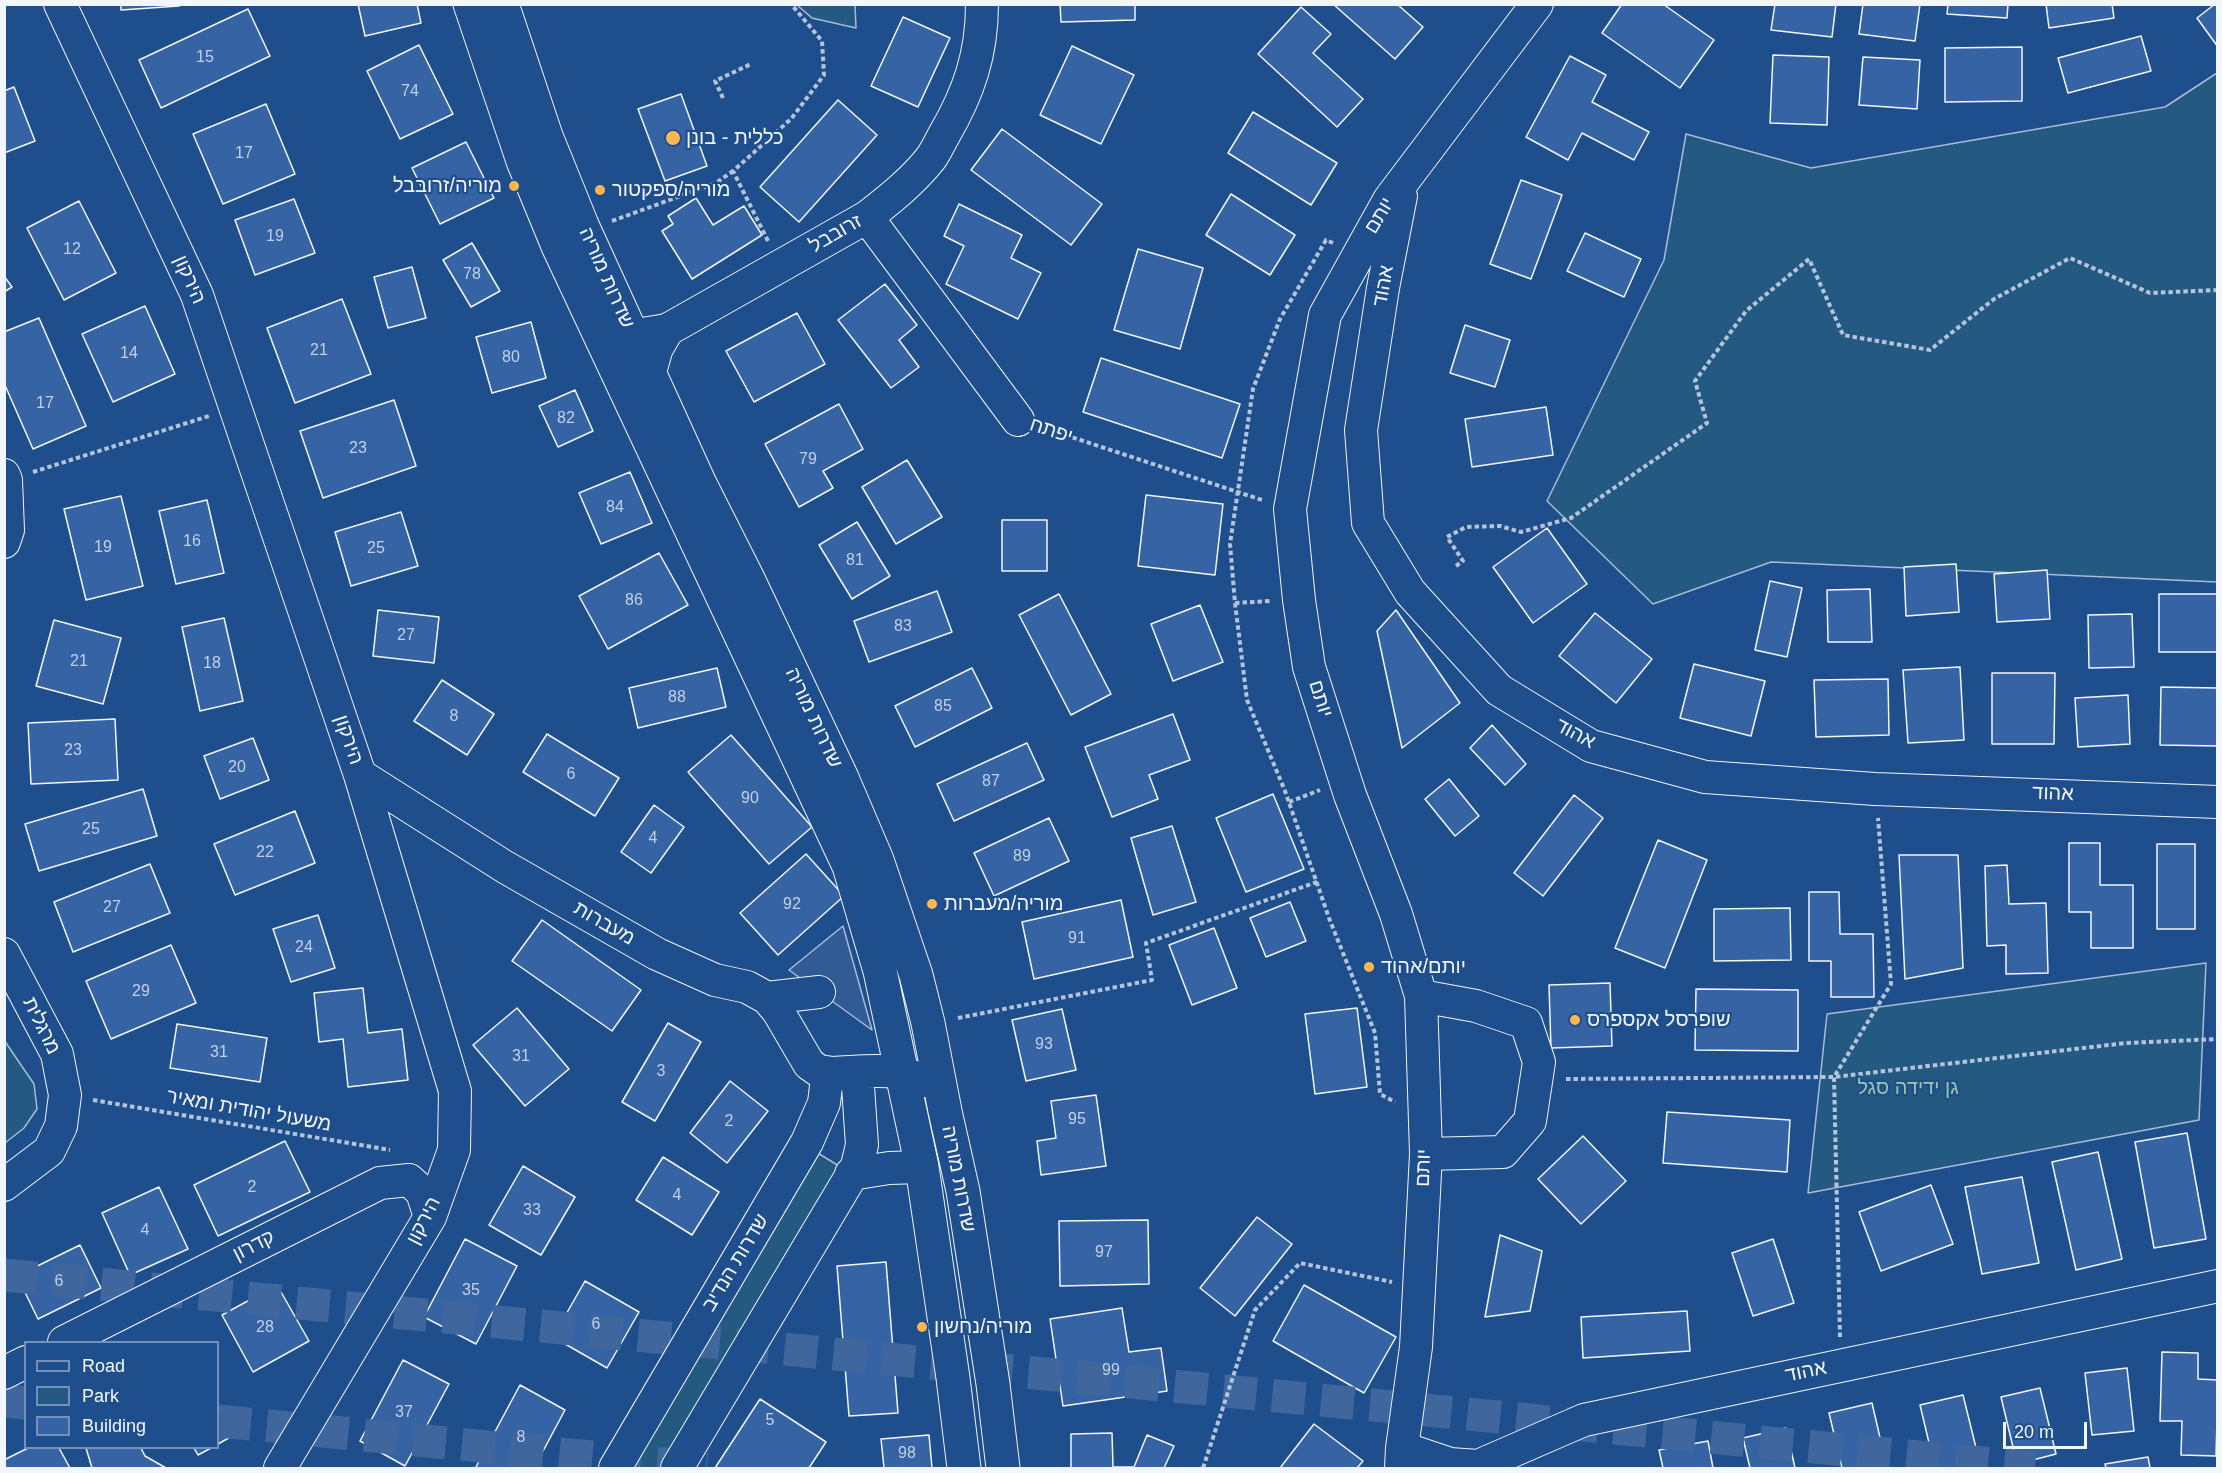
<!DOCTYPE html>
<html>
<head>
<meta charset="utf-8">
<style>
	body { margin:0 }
	#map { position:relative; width:2222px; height:1473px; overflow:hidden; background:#1f4e8c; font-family:Arial,sans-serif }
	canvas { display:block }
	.frame { position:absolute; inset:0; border:6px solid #f2f6ff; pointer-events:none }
	.legend { position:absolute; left:24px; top:1341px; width:195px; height:108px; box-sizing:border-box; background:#1f4e8c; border:2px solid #7391ba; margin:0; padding:8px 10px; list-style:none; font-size:18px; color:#f2f6ff }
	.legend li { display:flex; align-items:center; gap:12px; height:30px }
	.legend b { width:30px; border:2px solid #7391ba }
	.scale { position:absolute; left:2003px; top:1422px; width:84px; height:27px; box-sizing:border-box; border:3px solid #f2f6ff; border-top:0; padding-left:8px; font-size:18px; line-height:21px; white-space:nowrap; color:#f2f6ff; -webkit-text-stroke:4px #1f4e8c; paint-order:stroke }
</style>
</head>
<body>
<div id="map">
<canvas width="2222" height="1473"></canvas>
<div class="frame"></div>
<ul class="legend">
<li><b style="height:8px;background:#1f4e8c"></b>Road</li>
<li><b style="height:16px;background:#245a82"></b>Park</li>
<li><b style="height:16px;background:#3563a3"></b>Building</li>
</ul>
<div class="scale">20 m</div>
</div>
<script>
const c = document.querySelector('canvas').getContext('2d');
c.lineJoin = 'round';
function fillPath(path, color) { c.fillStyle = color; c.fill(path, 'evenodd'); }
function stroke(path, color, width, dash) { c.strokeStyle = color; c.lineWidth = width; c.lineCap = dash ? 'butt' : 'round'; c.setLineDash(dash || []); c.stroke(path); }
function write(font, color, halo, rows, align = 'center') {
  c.font = font + ' Arial,"Noto Sans Hebrew",sans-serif'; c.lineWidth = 4.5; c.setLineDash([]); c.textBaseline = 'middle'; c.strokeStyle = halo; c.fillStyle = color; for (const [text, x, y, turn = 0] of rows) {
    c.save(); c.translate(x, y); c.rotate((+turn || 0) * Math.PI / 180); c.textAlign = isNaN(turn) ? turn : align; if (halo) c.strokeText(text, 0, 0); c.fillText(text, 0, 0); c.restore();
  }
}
const green = new Path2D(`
	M797 5H855L856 28 812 18Z
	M2217 73V582L1771 562 1653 604 1547 501 1664 260 1686 134 1811 168 2165 107Z
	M2206 963 2199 1120 1808 1193 1827 1014Z
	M4 1040 34 1084 37 1109 24 1128 5 1143Z
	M816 1152 844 1169 666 1468H627Z`);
fillPath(green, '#245a82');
stroke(green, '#a8bbd7', 1.5);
const parking = new Path2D(`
	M843 926 872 1030 789 970Z`);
fillPath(parking, '#305b95');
stroke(parking, '#a8bbd7', 1.5);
const building = new Path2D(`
	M121 4H178L179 6 121 10Z
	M358 4H417L421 23 365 36Z
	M1060 4H1135V20L1061 22Z
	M1333 4H1397L1423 27 1395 59Z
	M1622 4H1663L1714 40 1680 88 1602 33Z
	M1775 4H1836L1832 37 1771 30Z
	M1863 4H1920L1915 41 1859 34Z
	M1948 4H2008L2007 18 1947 14Z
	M2046 4H2112L2114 18 2049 28Z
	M2215 4H2218V47L2197 18Z
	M1301 7 1331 34 1313 53 1363 99 1337 127 1258 54Z
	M248 9 270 56 161 108 139 60Z
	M903 17 950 38 918 107 871 86Z
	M2141 36 2151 71 2068 93 2058 58Z
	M419 45 453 114 400 139 367 71Z
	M1072 46 1134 75 1101 144 1040 115Z
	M2022 47V101L1945 102V48Z
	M1773 55 1829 57 1827 125 1770 123Z
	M1570 56 1606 75 1592 102 1649 132 1634 160 1582 133 1568 160 1526 137Z
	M1863 57 1920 60 1917 109 1859 105Z
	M14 87 35 141 4 153V91Z
	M681 94 707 166 665 181 638 109Z
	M838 100 877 135 799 222 760 187Z
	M266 104 295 174 223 204 193 134Z
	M1253 112 1337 163 1311 205 1228 153Z
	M1002 129 1102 204 1071 245 971 170Z
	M466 142 494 198 440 224 412 168Z
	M1521 180 1562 195 1531 279 1490 264Z
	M1231 194 1295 235 1270 275 1206 235Z
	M696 198 713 225 744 206 762 235 692 279 662 231 673 224 668 216Z
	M294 199 315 253 255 275 235 220Z
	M79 201 116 273 64 300 27 228Z
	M959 204 1022 235 1011 258 1041 273 1018 319 946 284 964 246 944 236Z
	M1585 233 1641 259 1624 297 1567 271Z
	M472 243 500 291 471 307 443 260Z
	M1138 249 1203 268 1180 349 1114 330Z
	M412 267 426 318 388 328 374 277Z
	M4 276 12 287 4 292Z
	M885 284 917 325 899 340 919 367 891 388 838 320Z
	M342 299 371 374 295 403 267 328Z
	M145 306 175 374 113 402 82 334Z
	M797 313 825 364 754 402 726 351Z
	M39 318 86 426 33 449 4 383V332Z
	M531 322 546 378 492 393 476 337Z
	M1465 325 1510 340 1495 387 1450 373Z
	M1101 358 1240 404 1222 458 1083 412Z
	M575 390 593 431 558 447 539 406Z
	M394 400 416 466 323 498 300 431Z
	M839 404 863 449 823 471 833 488 799 507 765 444Z
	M1546 407 1553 455 1472 467 1465 419Z
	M907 460 942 517 896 544 862 487Z
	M630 472 652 523 601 544 579 493Z
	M1146 495 1223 504 1215 575 1138 566Z
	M121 496 143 586 86 600 64 509Z
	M207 500 224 573 176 584 159 511Z
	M401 512 418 566 351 586 335 532Z
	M1002 520H1047V571H1002Z
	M857 522 890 576 852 599 819 545Z
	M1547 528 1587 584 1533 623 1493 567Z
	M659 553 688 605 608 649 579 596Z
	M1956 564 1959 612 1906 616 1904 567Z
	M2047 570 2050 619 1997 622 1994 574Z
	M1770 581 1802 588 1787 657 1755 650Z
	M1870 589 1872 642H1828L1827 590Z
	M937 591 952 632 869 662 854 621Z
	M1059 594 1111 694 1071 715 1019 615Z
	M2159 594H2218V652H2159Z
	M1200 605 1223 662 1173 681 1151 624Z
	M378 610 439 617 434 663 373 656Z
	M1396 610 1460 703 1402 748 1377 631Z
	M1595 613 1652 659 1616 703 1559 656Z
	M2132 614 2134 667 2089 668 2088 615Z
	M224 618 243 701 200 711 182 627Z
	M54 620 121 638 103 704 36 686Z
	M1694 664 1765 681 1751 736 1680 718Z
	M1960 667 1964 740 1908 743 1903 670Z
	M717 668 726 707 638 728 629 688Z
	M972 668 992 708 915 747 895 706Z
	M1992 673H2055L2054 744H1992Z
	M1888 679 1889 735 1816 737 1814 680Z
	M442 680 494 714 467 755 414 721Z
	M2161 687 2218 688V746L2160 745Z
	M2128 695 2130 744 2078 747 2075 698Z
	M1173 714 1190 760 1149 775 1158 799 1112 817 1085 747Z
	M115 719 118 780 31 784 28 723Z
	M1492 725 1526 764 1505 785 1470 748Z
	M547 734 619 778 595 816 523 772Z
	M731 735 812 827 769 864 688 772Z
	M253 738 269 780 220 799 204 756Z
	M1027 743 1044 780 954 821 937 784Z
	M1449 779 1479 816 1455 836 1425 799Z
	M143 789 157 836 39 871 25 824Z
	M1273 794 1304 869 1246 892 1216 818Z
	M1574 795 1603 818 1543 896 1514 873Z
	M654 805 684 827 651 873 621 852Z
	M295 811 315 863 235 895 214 844Z
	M1049 818 1069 861 994 896 974 853Z
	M1172 826 1196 902 1153 915 1131 838Z
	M1658 840 1707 860 1665 968 1615 948Z
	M2069 843H2100V885H2133V948H2091V912H2069Z
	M2157 844H2195V929H2157Z
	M806 854 844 896 778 955 740 913Z
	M1899 855H1958L1963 968 1905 979Z
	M150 864 170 913 73 952 54 902Z
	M2007 865 2009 904 2046 903 2048 973 2006 974V945L1987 946 1985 866Z
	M1809 892H1839L1840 934H1873L1874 997H1831V961H1809Z
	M1121 900 1133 957 1034 979 1022 922Z
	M1290 902 1306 941 1266 957 1250 918Z
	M1790 908 1791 960 1714 961V909Z
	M318 915 335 968 291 982 273 929Z
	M542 920 641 990 612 1031 512 961Z
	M1214 928 1237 988 1192 1005 1169 945Z
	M171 945 196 1003 111 1039 86 981Z
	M1610 983 1612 1046 1551 1048 1549 985Z
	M363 988 368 1033 402 1029 408 1080 348 1087 343 1039 319 1042 314 993Z
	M1696 989 1798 990V1051L1695 1050Z
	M517 1008 569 1069 525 1106 473 1045Z
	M1357 1008 1367 1087 1315 1094 1305 1014Z
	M1062 1009 1076 1070 1026 1081 1012 1020Z
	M668 1023 701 1042 655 1121 622 1102Z
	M177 1024 267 1038 260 1082 170 1068Z
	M730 1081 768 1111 727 1163 690 1133Z
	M1096 1095 1106 1166 1041 1175 1037 1141 1056 1138 1051 1101Z
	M1667 1112 1790 1120 1787 1172 1663 1163Z
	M2187 1133 2206 1239 2154 1248 2135 1142Z
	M1583 1136 1626 1181 1581 1224 1538 1179Z
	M285 1141 310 1192 218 1236 194 1185Z
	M2098 1152 2122 1259 2076 1270 2052 1162Z
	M663 1157 719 1192 692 1235 636 1200Z
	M523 1166 575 1197 541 1255 489 1225Z
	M2022 1177 2039 1263 1982 1274 1965 1187Z
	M1931 1185 1953 1244 1881 1271 1859 1212Z
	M159 1187 188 1249 130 1275 102 1213Z
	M1257 1217 1292 1244 1235 1316 1200 1288Z
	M1148 1220 1149 1284 1060 1286 1059 1221Z
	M1500 1235 1542 1251 1530 1311 1485 1317Z
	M465 1239 517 1266 476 1344 424 1317Z
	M1773 1239 1794 1303 1753 1316 1732 1253Z
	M80 1245 101 1288 38 1319 17 1276Z
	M886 1262 898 1413 849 1416 837 1266Z
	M585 1281 639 1312 607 1368 553 1337Z
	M277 1285 309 1341 253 1372 222 1315Z
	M1304 1285 1396 1337 1364 1393 1273 1341Z
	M1122 1308 1129 1352 1161 1348 1167 1391 1063 1406 1050 1319Z
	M1687 1311 1690 1351 1583 1358 1581 1317Z
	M2162 1352 2198 1353V1379L2218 1380 2216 1456 2181 1455 2182 1421H2160Z
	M403 1360 449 1384 405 1466 360 1441Z
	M2127 1368 2134 1431 2092 1435 2085 1373Z
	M520 1385 565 1410 534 1468H479L476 1467Z
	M2040 1388 2056 1454 2017 1464 2001 1397Z
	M1963 1395 1981 1468H1935L1920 1405Z
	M760 1399 826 1442 809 1468H715Z
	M1872 1403 1887 1468H1842L1829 1413Z
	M218 1406 234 1435 218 1444Z
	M1314 1424 1363 1461 1357 1468H1280Z
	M1786 1428 1795 1468H1750L1743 1438Z
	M1112 1433 1113 1467H1134L1147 1435 1174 1446 1164 1468H1071V1434Z
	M929 1435 932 1468H884L881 1439Z
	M1708 1441 1713 1468H1663L1659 1450Z
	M28 1448H59L70 1468H4V1460Z
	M86 1448H141L145 1456 166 1468H92Z
	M194 1448H211L198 1455Z
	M2148 1457 2150 1468H2106L2105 1464Z`);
fillPath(building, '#3563a3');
stroke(building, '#f2f6ff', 1.5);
stroke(new Path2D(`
	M4 1275 2035 1468
	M4 1401 26 1403
	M218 1421 707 1468`), '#3f679d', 33, [33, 16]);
const minor = new Path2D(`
	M60 4 197 295 360 775 455 1091 454 1150 430 1217 280 1468
	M1401 196 1383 288 1361 430 1368 523 1410 592 1499 690 1591 746 1705 777 1875 789 2218 802
	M867 217 1018 420
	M642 334 667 330 867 217C889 200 913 181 931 158 936 151 940 142 944 135 969 92 982 54 982 4
	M4 475 6 480 8 530 4 542
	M360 775 505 867 657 954 715 980 747 987 767 998 778 1011 809 1064 819 1071 833 1073
	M4 954 57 1054 65 1095 61 1126 49 1151 4 1185
	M1421 996 1476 1006 1526 1023 1539 1062 1530 1121 1503 1152 1426 1154
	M767 998 819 992
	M851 1174 889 1168 922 1167
	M64 1342 380 1183 409 1180 422 1192 430 1217
	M4 1373 26 1362
	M1402 1448 1450 1464 1478 1466 1584 1420 2218 1286
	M615 1468 807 1142 824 1103 826 1086 833 1073C863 1072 897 1066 924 1081
	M677 1468 857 1166 862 1145 857 1072
	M1401 1468 1402 1448 1416 1347 1426 1154 1421 996 1396 914 1350 795 1309 667 1299 600 1290 509 1325 315 1389 200 1537 4`);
const major = new Path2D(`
	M470 4 523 161 558 246 849 866 880 971 922 1167 953 1378 964 1468
	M502 4 546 136 582 225 700 484 749 581 842 778 877 860 916 975 928 1023 945 1111 963 1191 993 1384 1003 1468
	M649 374 656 349 667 330`);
stroke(minor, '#f2f6ff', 34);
stroke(major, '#f2f6ff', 35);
stroke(new Path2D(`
	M723 98 715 81 751 64
	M612 221 716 183 733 171
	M768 241 733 171 791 119 824 75 822 41 791 4
	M1333 243 1326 240 1280 319 1253 389 1230 544 1235 603 1247 700 1285 791 1329 918 1375 1033 1380 1094 1395 1102
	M1044 428 1262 500
	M33 472 209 416
	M1456 566 1463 561 1447 537 1466 527 1500 526 1521 532 1571 518 1707 423 1695 381 1746 311 1809 259 1843 335 1930 350 1994 299 2070 258 2150 293 2218 290
	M1235 603 1271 601
	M1289 802 1320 790
	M958 1018 1152 980 1146 943 1317 882
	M1566 1079 1834 1077 2126 1043 2218 1039
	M93 1100 390 1150
	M1840 1337 1834 1077 1891 984 1878 818
	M1203 1468 1255 1310 1300 1263 1392 1282`), '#b3c4dc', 4, [4.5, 3]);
stroke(minor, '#1f4e8c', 32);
stroke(major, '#1f4e8c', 33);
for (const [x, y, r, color] of [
	[673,138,8,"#ffb74d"],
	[514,186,6,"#ffb74d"],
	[600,190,6,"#ffb74d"],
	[932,904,6,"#ffb74d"],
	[1369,967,6,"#ffb74d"],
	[1575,1020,6,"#ffb74d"],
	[922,1327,6,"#ffb74d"]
]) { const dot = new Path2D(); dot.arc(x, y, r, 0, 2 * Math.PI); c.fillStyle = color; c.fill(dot); stroke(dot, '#1f4e8c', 2); }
write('16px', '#c3d1e8', null, [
	["15",205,58],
	["74",410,92],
	["17",244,154],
	["19",275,237],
	["12",72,250],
	["78",472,275],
	["21",319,351],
	["14",129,354],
	["80",511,358],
	["17",45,404],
	["82",566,419],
	["23",358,449],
	["79",808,460],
	["84",615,508],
	["16",192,542],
	["19",103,548],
	["25",376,549],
	["81",855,561],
	["86",634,601],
	["83",903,627],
	["27",406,636],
	["21",79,662],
	["18",212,664],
	["88",677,698],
	["85",943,707],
	["8",454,717],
	["23",73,751],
	["20",237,768],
	["6",571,775],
	["87",991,782],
	["90",750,799],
	["25",91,830],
	["4",653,839],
	["22",265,853],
	["89",1022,857],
	["92",792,905],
	["27",112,908],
	["91",1077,939],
	["24",304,948],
	["29",141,992],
	["93",1044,1045],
	["31",219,1053],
	["31",521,1057],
	["3",661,1072],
	["95",1077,1120],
	["2",729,1122],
	["2",252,1188],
	["4",677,1196],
	["33",532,1211],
	["4",145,1231],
	["97",1104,1253],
	["6",59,1282],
	["35",471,1291],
	["6",596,1325],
	["28",265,1328],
	["99",1111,1371],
	["37",404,1413],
	["5",770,1421],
	["8",521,1438],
	["98",907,1454]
]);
write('20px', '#f2f6ff', '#1f4e8c', [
	["כללית - בונן",686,138],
	["מוריה/זרובבל",502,186,"right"],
	["מוריה/ספקטור",612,190],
	["מוריה/מעברות",944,904],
	["יותם/אהוד",1381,967],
	["שופרסל אקספרס",1587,1020],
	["מוריה/נחשון",934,1327]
], 'left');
write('20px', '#f2f6ff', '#1f4e8c', [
	["יותם",1380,216,-59],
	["זרובבל",836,234,-30],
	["שדרות מוריה",606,278,66],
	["הירקון",189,280,66],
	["אהוד",1384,286,-80],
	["יפתח",1051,431,18],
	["יותם",1320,699,72],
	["שדרות מוריה",813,718,65],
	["אהוד",1575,734,28],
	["הירקון",348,740,71],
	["אהוד",2053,794,2],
	["מעברות",604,924,30],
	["מרגלית",41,1026,64],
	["משעול יהודית ומאיר",249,1111,10],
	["יותם",1424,1168,-88],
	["שדרות מוריה",958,1179,79],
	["הירקון",424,1221,-63],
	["קדרון",254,1246,-27],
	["שדרות הנדיב",736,1263,-59],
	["אהוד",1806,1372,-12]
]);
write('20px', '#97c8a6', '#1f4e8c', [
	["גן ידידה סגל",1908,1088]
]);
</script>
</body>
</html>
